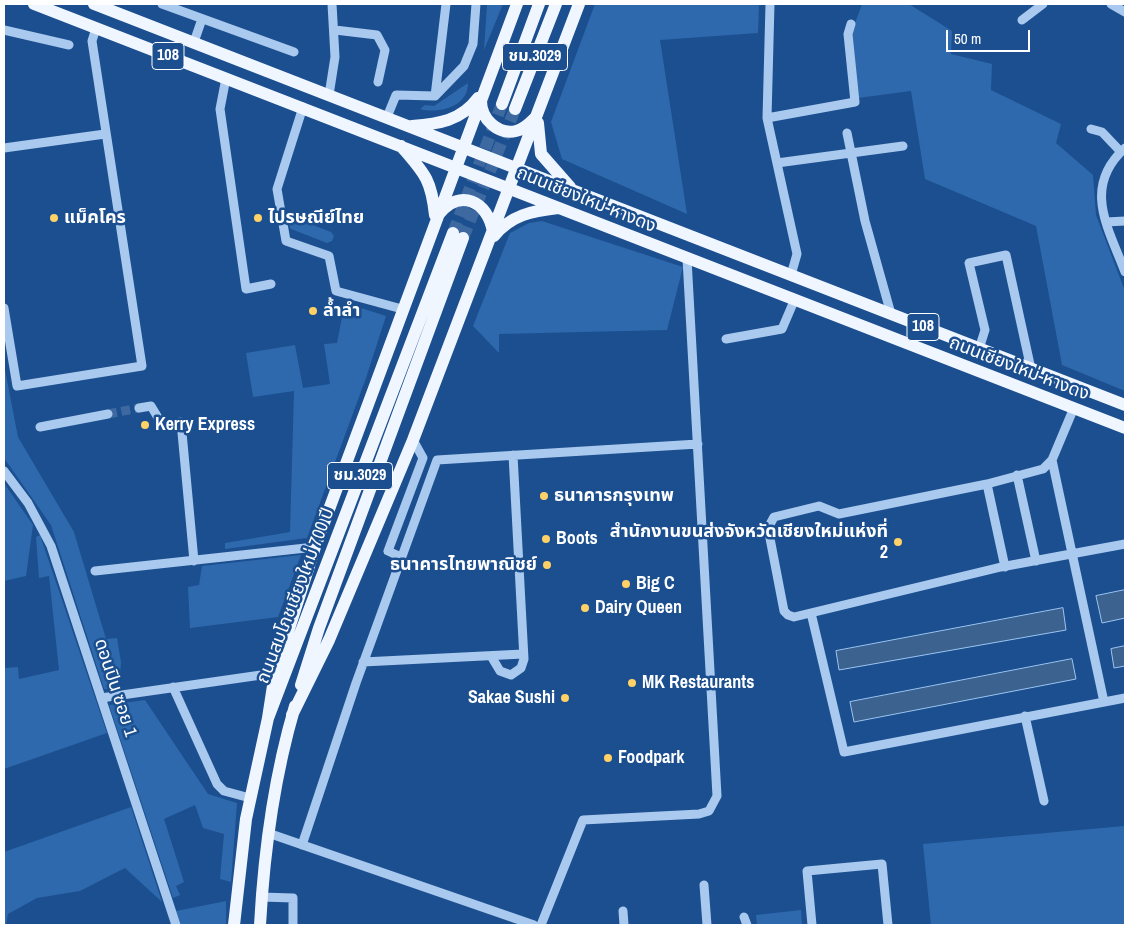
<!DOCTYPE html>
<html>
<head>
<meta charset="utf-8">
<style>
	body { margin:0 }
	#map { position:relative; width:1129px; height:929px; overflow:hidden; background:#1b4f8f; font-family:"Archivo Narrow",sans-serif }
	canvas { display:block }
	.frame { position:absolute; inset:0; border:5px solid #fff; pointer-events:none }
	.scale { position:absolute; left:946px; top:30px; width:84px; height:22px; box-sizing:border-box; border:2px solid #fff; border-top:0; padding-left:6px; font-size:15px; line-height:18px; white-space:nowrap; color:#fff; -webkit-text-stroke:4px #1b4f8f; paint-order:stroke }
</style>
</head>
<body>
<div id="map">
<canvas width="1129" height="929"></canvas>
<div class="frame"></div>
<div class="scale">50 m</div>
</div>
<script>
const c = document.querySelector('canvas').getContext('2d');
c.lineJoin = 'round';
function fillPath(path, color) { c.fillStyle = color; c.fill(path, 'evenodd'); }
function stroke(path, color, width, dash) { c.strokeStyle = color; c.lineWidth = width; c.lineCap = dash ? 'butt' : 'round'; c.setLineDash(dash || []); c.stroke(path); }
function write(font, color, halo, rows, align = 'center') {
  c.font = font + ' "Archivo Narrow","Noto Sans Thai",sans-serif'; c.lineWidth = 5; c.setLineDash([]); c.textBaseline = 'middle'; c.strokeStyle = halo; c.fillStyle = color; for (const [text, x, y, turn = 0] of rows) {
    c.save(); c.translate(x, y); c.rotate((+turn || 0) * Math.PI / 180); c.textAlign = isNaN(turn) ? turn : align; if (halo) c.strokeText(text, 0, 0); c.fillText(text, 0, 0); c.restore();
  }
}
fillPath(new Path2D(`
	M487 4H503L484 50Z
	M595 4H759L758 33 660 40 687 214 562 159 551 122Z
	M862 4H909L952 31 951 54 992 64 991 90 1061 124 1056 143 1093 175 1096 215 1125 291V391L1062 365 1036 226 925 179 911 91 858 98 851 34Z
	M468 83C468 107 439 114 420 109L425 105 434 106Z
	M292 217 331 232 334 236 332 241 327 243 291 229 288 224Z
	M542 221 683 267 667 330 499 334V353L473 326 510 233 529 223Z
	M361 308 386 316 366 378 307 538 225 549V543L290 532 294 391 253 397 246 353 295 345 303 388 330 384 324 344 337 343 342 317H360Z
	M4 365 18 437 74 532 106 639 117 638 121 662 119 689H104L51 525 4 458Z
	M4 483 33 525 26 576 4 581Z
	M40 535 107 733 4 769V668L18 667 19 679 59 670 49 576 39 578 36 537Z
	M301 555 278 617 190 628 188 587 199 585 202 566Z
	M145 700 208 794 237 803 231 882 220 879 224 834 203 828 195 805 164 819 184 882 176 886 180 895 173 898 109 705Z
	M131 807 162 902 125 868 80 891 37 898 8 914 6 925H4V852Z
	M1124 826 1125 925H931L923 844Z
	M226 901V925H181L176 911Z
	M801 910 802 925H757L756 915Z`), '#2e69ad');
const water = new Path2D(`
	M1125 590V618L1102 623 1096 596Z
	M1063 608 1066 630 839 670 836 651Z
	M1125 646V666L1114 668 1111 649Z
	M1072 659 1076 679 854 722 850 702Z`);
fillPath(water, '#3c6290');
stroke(water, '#9cc4f0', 1);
stroke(new Path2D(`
	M108 414 139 408`), '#3d69a0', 9, [9, 4.5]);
stroke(new Path2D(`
	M453 233 502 104
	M463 238 515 109`), '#3d69a0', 12, [12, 6]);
stroke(new Path2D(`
	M162 4 294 52
	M770 4 767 118 797 254 791 275
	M1111 4 1125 12
	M1022 20 1043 4
	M4 30 69 45
	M335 30 377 35 385 50 378 82
	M194 42 202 19
	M226 78 220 109 246 289 271 284
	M329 95 335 57 332 4
	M435 96 446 4
	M303 107 277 189 286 241 329 256 336 291 402 309
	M387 117 396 95 435 96 464 66 473 44 476 4
	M767 118 855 102 848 34 851 24
	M1091 129 1102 132 1121 152
	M847 133 865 221 891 314
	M4 148 105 134
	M1125 148C1082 187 1108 227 1125 272
	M777 163 903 146
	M1106 222 1125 221
	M4 308 17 386 142 366 92 41 96 28
	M726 339 782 329 794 301
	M979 349 985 330 969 263 1006 255 1031 369
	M139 408 151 406 163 426 181 422 194 561
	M1073 410 1052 460 1043 469 987 484 839 514 819 506 774 517 768 528 784 611 788 615 794 617 1001 567 1125 544
	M40 427 108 414
	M1052 460 1104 702
	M4 471 28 503 51 546 176 925
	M1017 475 1036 561
	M987 484 1005 567
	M401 557 388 551 423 458 413 440
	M95 571 315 547
	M811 613 844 752 1125 698
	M491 656 500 671 511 675 521 668 524 659 513 455
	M363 662 523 654
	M173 687 217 784 224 791 250 798
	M101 698 275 673
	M1025 716 1044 801
	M268 833 534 925
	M302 845 356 683 437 460 698 444
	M704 885 707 925
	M261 897 293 898V925
	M623 911 624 925
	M744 917 747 925
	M541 925 583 820 699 814 709 811 717 796 687 259
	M812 925 807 871 882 864 888 925`), '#a9c9ee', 9);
stroke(new Path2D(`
	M34 4 1125 428
	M94 4 1125 405
	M481 101C481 119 498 135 516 131 525 129 530 123 536 117
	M502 104 539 4
	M515 109 556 4
	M538 123 541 154 570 187
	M412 126C438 124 461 121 478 98
	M401 146C424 173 431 178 435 215
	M439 214C460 188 488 201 493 232
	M494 236C511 215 532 211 558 208
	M301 685 319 628 463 238
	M292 715 329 640 413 440 579 4
	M268 718 275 673 315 547 517 4
	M234 925 246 819 268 718 453 233
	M260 925C264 852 274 777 295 706`), '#f0f6ff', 12);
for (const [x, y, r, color] of [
	[54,218,5,"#ffd166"],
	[258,218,5,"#ffd166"],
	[313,311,5,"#ffd166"],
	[145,425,5,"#ffd166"],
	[544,496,5,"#ffd166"],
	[546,539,5,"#ffd166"],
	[898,542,5,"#ffd166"],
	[547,565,5,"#ffd166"],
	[626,584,5,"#ffd166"],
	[585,608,5,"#ffd166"],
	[632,683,5,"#ffd166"],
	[565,698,5,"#ffd166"],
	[608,758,5,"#ffd166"]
]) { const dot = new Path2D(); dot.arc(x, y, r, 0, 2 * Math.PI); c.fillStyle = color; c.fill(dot); stroke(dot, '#1b4f8f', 2); }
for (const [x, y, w] of [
	[168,56,32],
	[535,57,65],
	[923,327,32],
	[360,476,65]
]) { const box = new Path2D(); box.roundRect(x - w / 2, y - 13.5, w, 27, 4); c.fillStyle = '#1b4f8f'; c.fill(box); stroke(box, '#fff', 1); }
write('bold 16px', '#fff', null, [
	["108",168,56],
	["ชม.3029",535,57],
	["108",923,327],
	["ชม.3029",360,476]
]);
write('18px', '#fff', '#1b4f8f', [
	["ถนนเชียงใหม่-หางดง",586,200,22],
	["ถนนเชียงใหม่-หางดง",1019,369,21],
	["ถนนสมโภชเชียงใหม่ 700 ปี",296,596,-69],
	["ดอนปิน ซอย 1",115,688,72]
]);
write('bold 18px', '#fff', '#1b4f8f', [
	["แม็คโคร",64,218],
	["ไปรษณีย์ไทย",268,218],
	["ล้ำลำ",323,311],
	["Kerry Express",155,425],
	["ธนาคารกรุงเทพ",554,496],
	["สำนักงานขนส่งจังหวัดเชียงใหม่แห่งที่",888,532,"right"],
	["2",888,553,"right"],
	["Boots",556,539],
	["ธนาคารไทยพาณิชย์",537,565,"right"],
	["Big C",636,584],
	["Dairy Queen",595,608],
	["MK Restaurants",642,683],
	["Sakae Sushi",555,698,"right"],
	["Foodpark",618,758]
], 'left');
</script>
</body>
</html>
